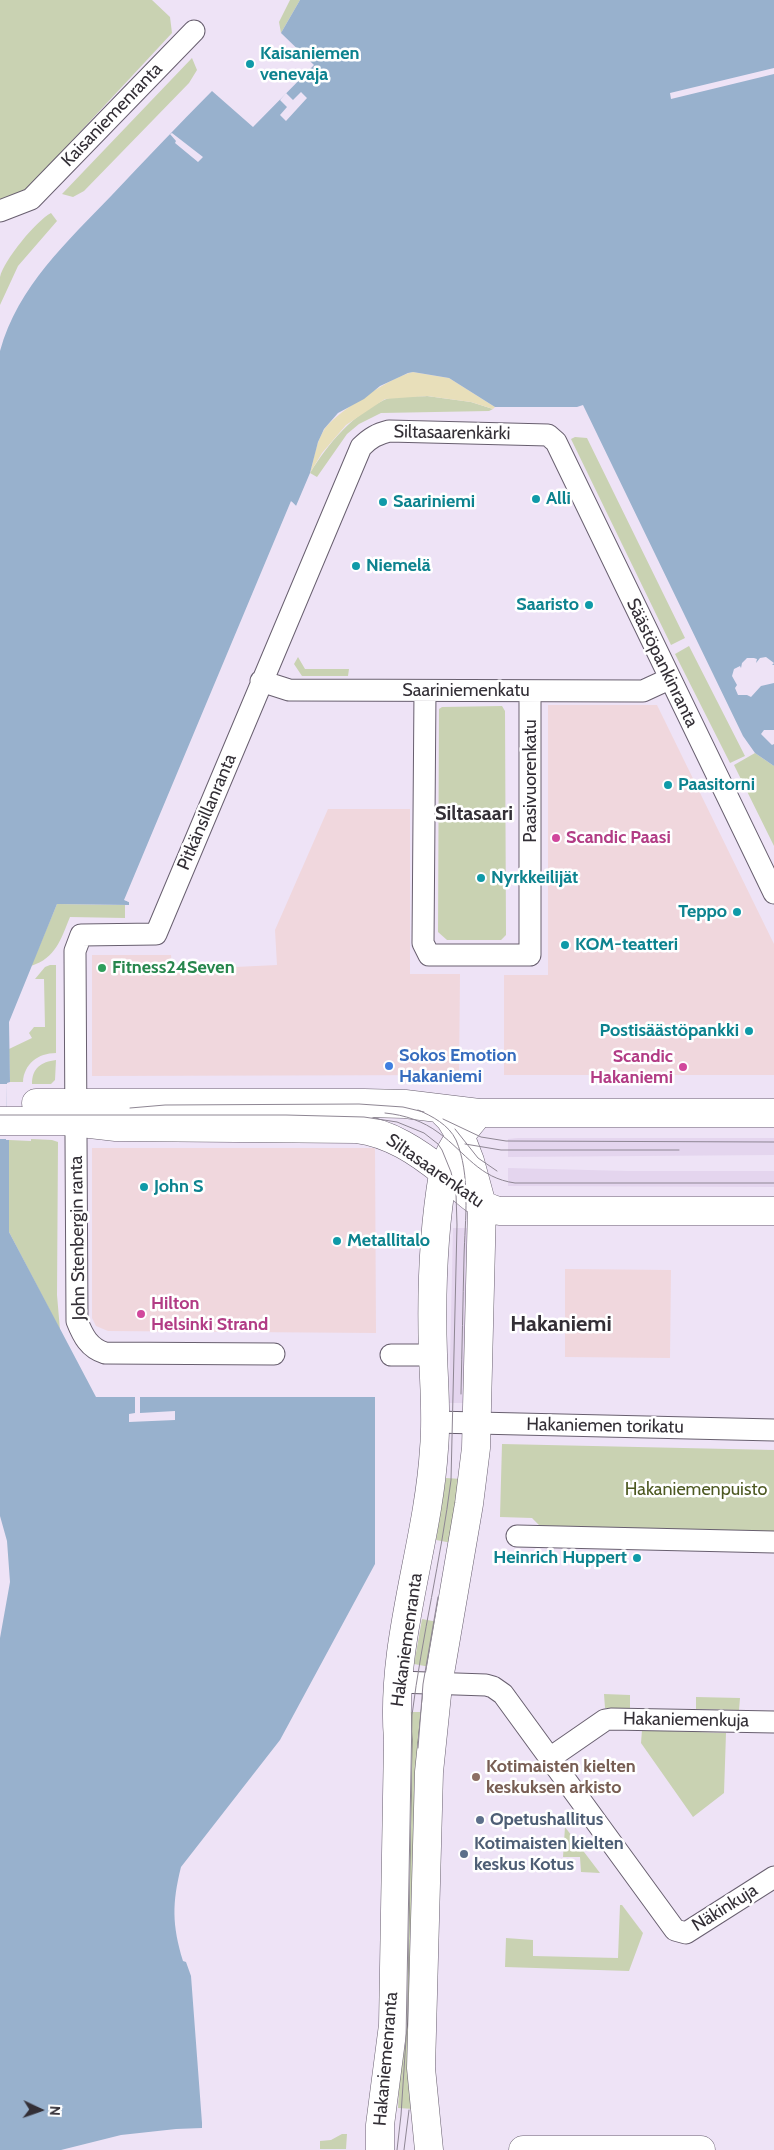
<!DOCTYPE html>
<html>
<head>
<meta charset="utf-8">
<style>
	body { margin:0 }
	#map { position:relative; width:774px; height:2150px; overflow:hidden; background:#eee3f6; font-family:Cabin,sans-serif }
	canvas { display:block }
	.north { position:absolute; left:15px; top:2085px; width:50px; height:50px; -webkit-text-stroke:4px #fff; paint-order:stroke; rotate:93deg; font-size:14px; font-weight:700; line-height:20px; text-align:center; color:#332f36 }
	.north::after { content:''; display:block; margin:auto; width:18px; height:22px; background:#332f36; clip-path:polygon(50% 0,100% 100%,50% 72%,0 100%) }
</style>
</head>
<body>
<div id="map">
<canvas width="774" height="2150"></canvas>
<div class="north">N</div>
</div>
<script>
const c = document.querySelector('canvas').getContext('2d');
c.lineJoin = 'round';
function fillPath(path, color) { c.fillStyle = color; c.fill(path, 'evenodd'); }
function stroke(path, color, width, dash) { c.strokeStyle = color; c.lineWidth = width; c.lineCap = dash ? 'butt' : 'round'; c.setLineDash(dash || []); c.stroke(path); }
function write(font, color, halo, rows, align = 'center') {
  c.font = font + ' Cabin,sans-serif'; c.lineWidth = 5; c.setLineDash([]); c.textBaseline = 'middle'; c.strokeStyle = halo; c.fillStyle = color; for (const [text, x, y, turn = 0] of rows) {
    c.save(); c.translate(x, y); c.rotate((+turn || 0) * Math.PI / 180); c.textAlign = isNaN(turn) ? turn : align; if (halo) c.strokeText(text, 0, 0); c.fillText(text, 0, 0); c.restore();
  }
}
fillPath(new Path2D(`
	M548 705H657L774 944V1075H504V975H548Z
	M328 809H410V974H460L459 1075 92 1076V955H171L172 970 277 965 275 930Z
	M92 1148H375L376 1333 108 1331 96 1326 92 1318Z
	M565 1269 671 1270 670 1358 565 1357Z`), '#f0d7dd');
fillPath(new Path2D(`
	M518 1138H774V1155L508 1157V1139Z
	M508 1168 628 1171H774V1187L508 1186Z
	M453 1228H468L465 1403H449Z`), '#e4d5ee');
fillPath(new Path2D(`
	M0 0H152L170 17 172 33 0 218Z
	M290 0H300L281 33 279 22Z
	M192 58 197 70 189 83 84 191 73 197 62 194Z
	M51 213 57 221 18 266 0 305C0 296 0 285 0 277 4 260 36 221 51 213Z
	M427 396 471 402 493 409 489 411 381 413 359 424 347 434 317 477 310 473C328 444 352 415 384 400 393 395 416 397 427 396Z
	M575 437 587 438 685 638 671 645 571 439Z
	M689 646 745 756 730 763 675 654Z
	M298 657 305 669H349L348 676H302L294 664Z
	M502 706 505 711 506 935 501 940H447L438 932 439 709 442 707Z
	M755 753 774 766V846L734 765Z
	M57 904 125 905V918L70 917C61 939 56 958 31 966Z
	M50 965H56V1053C38 1053 24 1064 23 1082H10L9 1049 32 1038 29 1033 34 1027H45L44 979H35L45 967Z
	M56 1060 55 1080 51 1084H32C32 1068 41 1062 56 1060Z
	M31 1139 52 1140 58 1142 57 1295 60 1330 9 1232V1140L31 1141Z
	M502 1444 774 1450V1535L543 1529 532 1518 500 1517Z
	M446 1478 462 1479 452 1543 436 1540Z
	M422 1619 438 1622 430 1667 414 1664Z
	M604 1694 630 1695V1708H605Z
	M696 1697 740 1698 739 1710 696 1709Z
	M408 1712H424L414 2109 398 2108 402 2034Z
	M642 1730 726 1733 724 1793 693 1817 641 1743Z
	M565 1827 600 1873 581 1872 580 1857H563Z
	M620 1905H622L643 1933 629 1971 505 1967 506 1938 533 1940V1956L618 1958Z
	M342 2134H347L346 2149H320V2141L331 2140Z`), '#c9d2b2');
fillPath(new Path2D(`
	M413 372 449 378 495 407 493 409 471 402 427 396 385 399 346 425 322 453 310 473C314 459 316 442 324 430 335 413 393 376 413 372Z`), '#e8dfba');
fillPath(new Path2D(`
	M300 0H774V766L755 753 743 736 583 405 577 407H495L449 378 413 372 408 373 380 386 364 399 338 413 324 429 318 442 310 473 296 506 292 502 125 900 129 902V905L57 904 9 1022 10 1082 7 1083 6 1135V1140H9V1232L96 1397H375V1564L280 1740 181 1867C172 1903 172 1925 183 1961L186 1962 191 1976 202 2123V2150H0V1638L10 1582 7 1541 0 1516V351C18 286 67 242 112 195 145 160 178 125 212 91L253 127 314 65 281 33Z`), '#98b1cd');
fillPath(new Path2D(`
	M774 68V74L671 99 670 93Z
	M301 92 307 98 286 121 280 115 287 107 280 100 286 93 293 100Z
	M172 133 203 157 198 162 175 143 176 141 170 134Z
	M291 501 296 506 295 508 292 506 127 899 130 900 129 902 124 900Z
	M766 657 774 663 772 665H774V683L761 686 751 697 747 695H738L735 688 737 685 732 676 734 669 740 666 741 668 742 663 747 658H754L757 659 756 663 760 658Z
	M764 730H774V744L772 745 761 734Z
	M0 1084H7L6 1139H0Z
	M135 1397H140V1413L175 1411V1420L129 1422V1414L135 1413Z
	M202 2128 203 2148 205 2150H61L121 2135 176 2129Z`), '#eee3f6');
const minor = new Path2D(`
	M0 211 31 199 194 31
	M261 681 289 690 643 691 669 679
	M425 691 423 943 429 955H530V691
	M274 1354 105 1353C89 1348 83 1336 77 1321L75 951 81 935 156 934 361 447C370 438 377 434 389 431L548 435 556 442 774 893
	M391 1355H433
	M435 1422 774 1430
	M517 1536 774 1542
	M398 1682 486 1685 493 1687 503 1694 675 1930 686 1933 774 1877
	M550 1758 605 1720 611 1719 774 1722`);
const major = new Path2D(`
	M36 1103H364L405 1104 479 1113H774
	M0 1121H64L116 1127 357 1129C390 1133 418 1152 443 1172 461 1187 475 1205 499 1211H774
	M380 2150V2125L393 2025 398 1740C390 1642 428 1546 434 1449 437 1417 434 1386 433 1354 431 1294 433 1233 443 1174 448 1149 463 1132 479 1113
	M429 2150 421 2068 429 1772 438 1685 469 1504 476 1448 482 1205 470 1161 460 1135 450 1119 440 1109
	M523 2150H701`);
stroke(minor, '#685f6f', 23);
stroke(major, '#685f6f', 29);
stroke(minor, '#fff', 21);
stroke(major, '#fff', 28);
stroke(new Path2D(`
	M130 1108 165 1105 359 1104 403 1107 424 1112
	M418 1110C432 1116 449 1125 456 1140 471 1175 465 1220 464 1257 463 1303 462 1348 461 1394
	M385 1113C405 1115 423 1121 439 1133 466 1153 479 1178 515 1183H774
	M0 1115H286L364 1117 397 1122 424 1133 438 1144 442 1150 451 1172 456 1194 457 1225 451 1480C441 1559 422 1636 412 1715L406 2039 401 2115 397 2150
	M443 1119 481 1137 506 1141 774 1142
	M455 1129 478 1158 497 1171
	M465 1144 501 1150H679
	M418 1748 423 1684 438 1597
	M404 2150 409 2110`), '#8e8693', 1);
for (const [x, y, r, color] of [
	[250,64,5,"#0f9aa8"],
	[536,499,5,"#0f9aa8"],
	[383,502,5,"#0f9aa8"],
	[356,566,5,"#0f9aa8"],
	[589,605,5,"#0f9aa8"],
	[668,785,5,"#0f9aa8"],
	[556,838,5,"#d1479c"],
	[481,878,5,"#0f9aa8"],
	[737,912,5,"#0f9aa8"],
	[565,945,5,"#0f9aa8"],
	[102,968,5,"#2e9e5b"],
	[749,1031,5,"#0f9aa8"],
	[389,1066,5,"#3f7fe0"],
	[683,1067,5,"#d1479c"],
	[144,1187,5,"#0f9aa8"],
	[337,1241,5,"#0f9aa8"],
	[141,1314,5,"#d1479c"],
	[637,1558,5,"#0f9aa8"],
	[476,1777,5,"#8d6e63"],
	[480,1820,5,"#5c6f8a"],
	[464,1854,5,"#5c6f8a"]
]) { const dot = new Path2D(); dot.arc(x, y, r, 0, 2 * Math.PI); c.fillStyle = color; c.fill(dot); stroke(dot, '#fff', 2); }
write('bold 18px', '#0d838f', '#fff', [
	["Kaisaniemen",260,54],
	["venevaja",260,75],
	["Alli",546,499],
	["Saariniemi",393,502],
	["Niemelä",366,566],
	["Saaristo",579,605,"right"],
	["Paasitorni",678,785],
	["Nyrkkeilijät",491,878],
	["Teppo",727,912,"right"],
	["KOM-teatteri",575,945],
	["Postisäästöpankki",739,1031,"right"],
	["John S",154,1187],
	["Metallitalo",347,1241],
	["Heinrich Huppert",627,1558,"right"]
], 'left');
write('18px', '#332f36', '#fff', [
	["Kaisaniemenranta",112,115,-46],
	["Siltasaarenkärki",452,433,1],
	["Säästöpankinranta",662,663,64],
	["Saariniemenkatu",466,691],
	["Paasivuorenkatu",531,781,-90],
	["Pitkänsillanranta",207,812,-67],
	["Siltasaarenkatu",435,1171,35],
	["John Stenbergin ranta",78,1238,-91],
	["Hakaniemen torikatu",605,1426,1],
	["Hakaniemenranta",407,1640,-82],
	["Hakaniemenkuja",686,1720,1],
	["Näkinkuja",725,1908,-32],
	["Hakaniemenranta",386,2059,-85]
]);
write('bold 18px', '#b23c85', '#fff', [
	["Scandic Paasi",566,838],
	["Scandic",673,1057,"right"],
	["Hakaniemi",673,1078,"right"],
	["Hilton",151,1304],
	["Helsinki Strand",151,1325]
], 'left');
write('bold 18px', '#27864d', '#fff', [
	["Fitness24Seven",112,968]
], 'left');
write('bold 18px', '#366cbe', '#fff', [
	["Sokos Emotion",399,1056],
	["Hakaniemi",399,1077]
], 'left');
write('18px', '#4d5922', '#fff', [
	["Hakaniemenpuisto",696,1490]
]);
write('bold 18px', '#785e54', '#fff', [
	["Kotimaisten kielten",486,1767],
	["keskuksen arkisto",486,1788]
], 'left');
write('bold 18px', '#4e5e75', '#fff', [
	["Opetushallitus",490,1820],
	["Kotimaisten kielten",474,1844],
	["keskus Kotus",474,1865]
], 'left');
write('bold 20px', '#332f36', '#fff', [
	["Siltasaari",474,814]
]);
write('bold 22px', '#332f36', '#fff', [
	["Hakaniemi",561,1325]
]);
</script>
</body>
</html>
